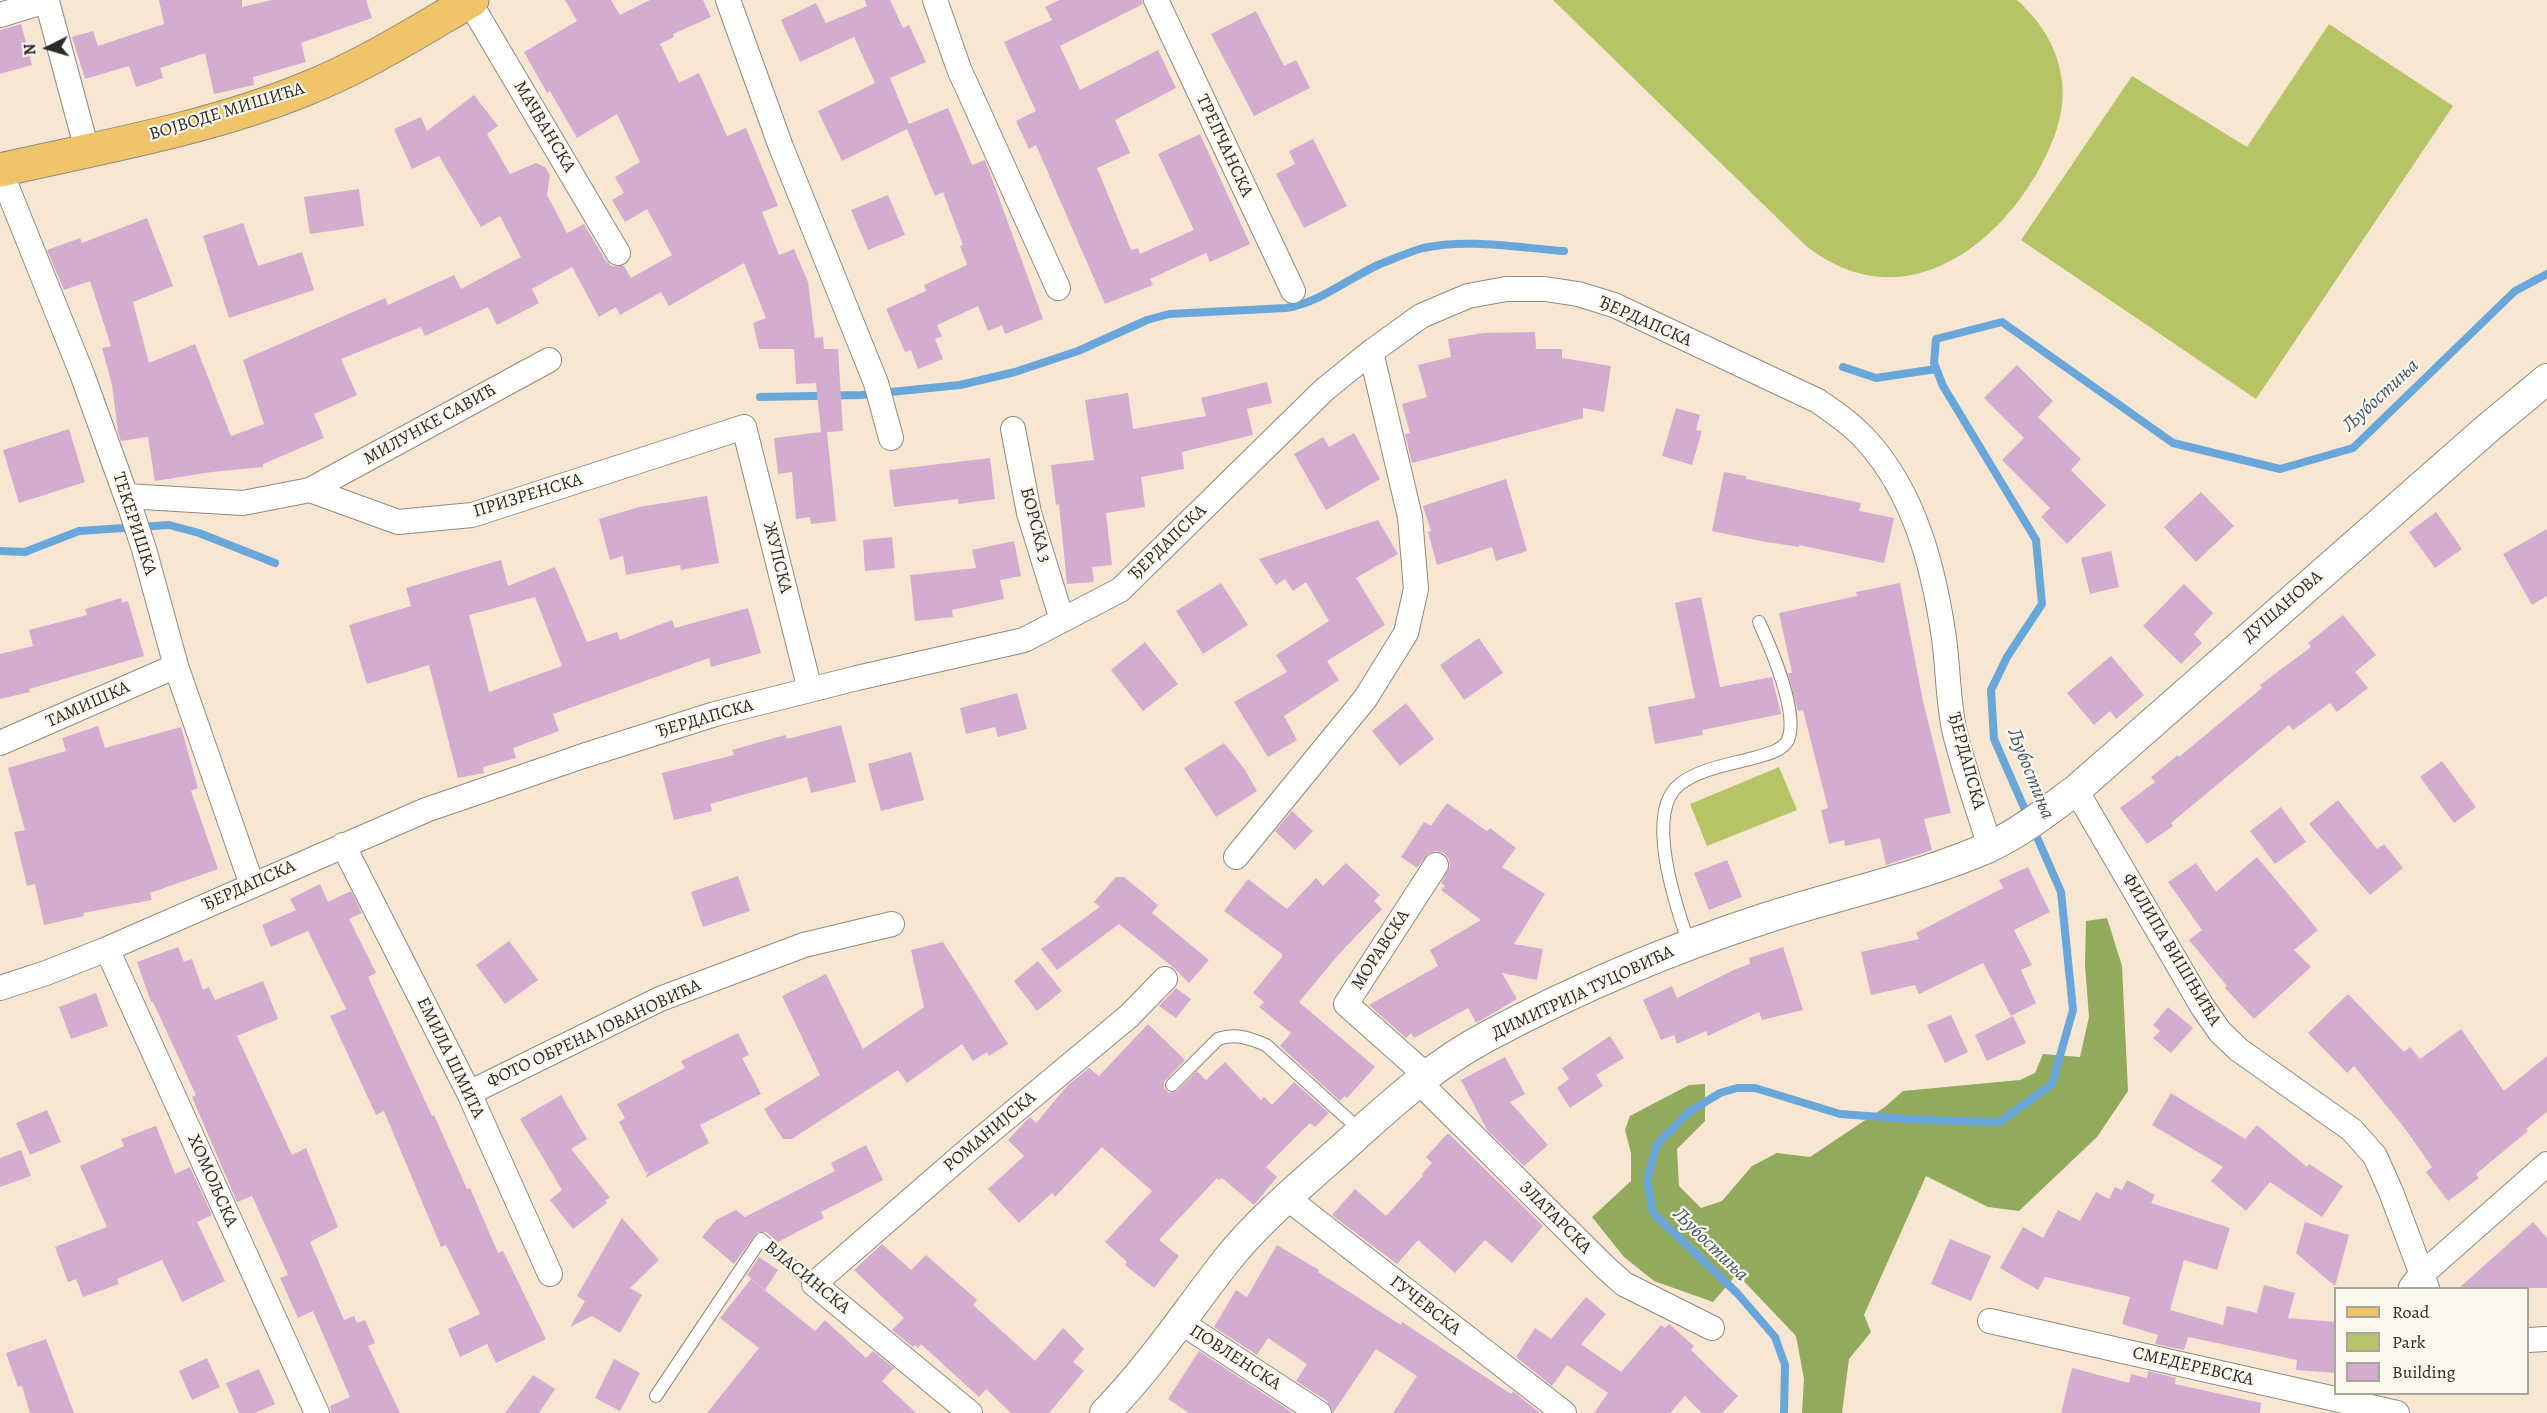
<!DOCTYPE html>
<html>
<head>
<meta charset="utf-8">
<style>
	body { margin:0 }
	#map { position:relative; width:2547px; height:1413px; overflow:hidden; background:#f7e7d2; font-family:Alegreya,serif }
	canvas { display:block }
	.legend { position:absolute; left:2334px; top:1287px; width:195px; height:108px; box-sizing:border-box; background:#fbf7ec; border:2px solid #a8a59f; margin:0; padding:8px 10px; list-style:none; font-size:18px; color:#2b2b2b }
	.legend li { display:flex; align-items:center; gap:12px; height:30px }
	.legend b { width:30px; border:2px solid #a8a59f }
	.north { position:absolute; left:18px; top:18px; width:60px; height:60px; -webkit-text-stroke:4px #fbf7ec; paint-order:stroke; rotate:265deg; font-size:16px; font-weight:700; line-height:24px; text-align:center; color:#2b2b2b }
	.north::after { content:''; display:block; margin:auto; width:21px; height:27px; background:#2b2b2b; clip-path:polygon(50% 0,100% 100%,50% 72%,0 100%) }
</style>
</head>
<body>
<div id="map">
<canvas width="2547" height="1413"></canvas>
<ul class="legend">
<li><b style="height:8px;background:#f0c469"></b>Road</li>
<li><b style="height:16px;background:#b7c466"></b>Park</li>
<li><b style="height:16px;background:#d4acd0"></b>Building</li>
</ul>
<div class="north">N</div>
</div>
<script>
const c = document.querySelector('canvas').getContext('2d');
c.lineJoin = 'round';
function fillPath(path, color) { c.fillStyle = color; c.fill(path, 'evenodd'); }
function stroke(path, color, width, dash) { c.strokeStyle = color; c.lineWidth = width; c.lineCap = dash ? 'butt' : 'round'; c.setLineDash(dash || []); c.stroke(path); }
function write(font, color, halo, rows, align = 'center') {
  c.font = font + ' Alegreya,serif'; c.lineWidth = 4.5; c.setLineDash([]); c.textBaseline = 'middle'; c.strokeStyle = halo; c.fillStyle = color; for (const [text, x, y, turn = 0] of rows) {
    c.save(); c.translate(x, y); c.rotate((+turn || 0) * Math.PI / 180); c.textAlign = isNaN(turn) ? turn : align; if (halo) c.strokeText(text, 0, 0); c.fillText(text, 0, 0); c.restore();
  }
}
fillPath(new Path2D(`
	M1553 0H2017C2042 23 2058 48 2062 82 2066 114 2052 146 2037 173 1987 259 1893 317 1804 244Z
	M2329 24 2453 106 2256 399 2021 240 2132 76 2247 147Z
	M1779 767 1797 810 1707 846 1690 804Z`), '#b7c466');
fillPath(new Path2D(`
	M2107 918 2122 966 2128 1091 2097 1137 2019 1211 1988 1207 1926 1176 1864 1315 1871 1332 1849 1359 1842 1413H1802L1804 1379 1796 1336 1737 1274 1713 1302 1654 1281 1624 1257 1592 1217 1631 1181V1153L1625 1130 1630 1116 1689 1085 1705 1084V1121L1677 1149 1679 1186 1701 1208 1722 1201 1752 1166 1777 1153 1810 1157 1885 1107 1903 1091 2020 1080 2035 1073 2043 1054 2080 1057 2089 1017 2085 965 2086 921Z`), '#91aa5b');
stroke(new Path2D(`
	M1843 367 1876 378 1936 369
	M760 397 861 395 960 385 1015 372 1078 351 1147 320 1169 314 1286 308C1319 303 1349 278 1380 264 1393 259 1409 252 1423 248 1468 238 1519 248 1564 251
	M0 551 25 552 79 531 169 525 199 533 275 563
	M1784 1413 1785 1365 1775 1337 1737 1293 1653 1213 1647 1180 1657 1144 1689 1112 1720 1093 1737 1088H1755L1840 1114 1923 1120 2000 1122 2052 1084 2073 1010 2061 892 1994 739 1991 690 2007 657 2042 604 2036 540 1943 386 1934 363 1936 339 2002 322 2173 443 2280 469 2353 448 2515 291 2547 274`), '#69a7db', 8);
fillPath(new Path2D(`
	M159 0H242V7L272 0H366L372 18 301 43 306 62 253 77 254 85 214 94 205 53 160 68 163 78 136 87 129 66 85 79 72 37 93 31 98 46 164 24Z
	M565 0H611L620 15 650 0H703L711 17 673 34 674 37 660 44 679 83 699 73 727 136 746 128 778 206 762 212 779 255 794 249 808 282 815 338 823 337 824 349H838L843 431 827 432 836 521 811 524 810 517 796 519 792 472 778 474 774 438 821 432 816 383 796 384 794 349H759L753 323 766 318 744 263 669 306 661 292 620 315 616 307 599 317 572 267 532 289 539 303 497 325 488 307 425 336 421 327 341 359 357 395 314 414 324 438 263 464V467L212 472 155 481 148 437 121 441 118 432 112 385 102 348 111 346 90 281 64 290 47 250 80 238 82 243 147 218 173 286 133 302 149 363 195 344 231 436 264 424 243 360 385 298 388 305 454 275 461 289 521 257 500 216 481 227 439 156 412 169 394 129 421 117 427 131 474 95 498 126 487 134 510 174 536 163 545 167 550 175 547 195 567 233 584 224 606 261 612 266H624L631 278 672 255 647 209 625 222 612 200 624 193 615 177 640 162 617 114 577 138 550 91 547 93 524 52 577 21Z
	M865 0H890L903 28 909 25 926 62 890 78 909 124 948 108 972 165 985 160 990 173 1043 319 1005 334 1002 325 988 331 978 306 937 325 942 336 935 339 943 359 918 369 911 350 905 352 886 309 926 291 924 285 967 265 960 246 963 245 943 192 935 196 907 129 842 161 818 111 875 83 854 37 800 62 781 20 816 3 826 23 867 6Z
	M1059 0H1142L1143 4 1060 46 1080 90 1158 50 1176 88 1115 120 1130 153 1097 168 1131 250 1138 248 1140 254 1194 230 1158 154 1200 134 1250 244 1210 262 1206 253 1150 279 1153 285 1105 304 1036 145 1029 149 1016 121 1036 111 1004 42 1052 20 1045 7Z
	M1256 11 1284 66 1296 60 1310 88 1254 116 1211 34Z
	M21 24 32 65 0 74V30Z
	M1313 139 1347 206 1304 228 1276 174 1295 164 1289 151Z
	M359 189 364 226 310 234 304 197Z
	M888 195 905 235 868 250 851 210Z
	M243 223 258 266 302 252 314 290 229 318 203 236Z
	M1535 332 1536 349H1562V358L1611 366 1604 412 1583 408V418L1412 463 1405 434 1410 433 1402 404 1427 397 1418 365 1451 357 1448 339 1483 333Z
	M2017 365 2053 401 2038 417 2081 459 2071 470 2106 505 2067 544 2041 517 2050 508 2002 460 2024 438 1984 398Z
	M1267 382 1272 403 1247 409 1253 435 1182 452 1184 469 1141 477 1145 507 1106 513 1112 565 1092 567 1094 582 1067 584 1059 504 1056 505 1051 465 1094 460 1085 400 1128 393 1133 429 1206 416 1201 398Z
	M1676 408 1700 415 1696 430 1702 431 1692 465 1662 456Z
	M69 429 85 482 19 503 3 450Z
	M1354 433 1380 479 1326 510 1294 454 1323 437 1329 447Z
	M990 458 995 499 958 504V499L894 507 889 470Z
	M1724 472 1746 476V479L1861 503 1859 511 1894 518 1884 563 1799 545V547L1761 541 1712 531Z
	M1506 479 1527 551 1496 561 1492 547 1437 565 1428 532 1431 531 1423 506Z
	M2201 492 2234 526 2196 562 2164 527Z
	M707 496 719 563 681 570 680 565 626 575 623 556 610 560 599 519 639 507Z
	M2436 512 2462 549 2435 568 2409 532Z
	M1378 520 1398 554 1356 578 1385 625 1327 661 1339 680 1284 716 1297 740 1268 757 1234 702 1287 672 1276 655 1329 621 1306 582 1293 591 1285 579 1276 585 1259 559Z
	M2547 529V596L2532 605 2503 554Z
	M892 537 895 568 865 571 863 540Z
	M1014 541 1021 576 1000 580 1004 599 952 610 953 617 915 621 910 575 976 568 972 550Z
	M2111 551 2119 587 2090 594 2081 558Z
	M501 560 508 586 555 567 587 642 617 632 620 640 672 620 675 628 748 608 761 653 711 667 709 658 553 714 559 731 513 748 516 758 483 767 484 773 458 778 429 665 367 684 349 625 411 606 406 588ZM535 597 562 666 489 692 469 615Z
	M1221 583 1248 625 1203 654 1176 611Z
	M1900 583 1923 701 1951 813 1924 819 1932 850 1886 865 1880 838 1845 846 1844 840 1829 844 1821 810 1828 808 1803 710 1798 711 1788 673H1792L1779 613 1857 596 1856 592Z
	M2184 584 2213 613 2194 634 2202 643 2181 664 2143 626Z
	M1701 597 1720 687 1772 677 1781 714 1702 730 1703 735 1655 744 1648 707 1695 698 1675 603Z
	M121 598 122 603 128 601 144 656 29 689 30 692 0 699V654L33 646 29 630 87 615 85 609Z
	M2343 615 2376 655 2355 672 2368 688 2337 712 2330 703 2293 730 2289 725 2171 823 2173 826 2147 844 2120 808 2155 782 2151 777 2178 755 2179 757 2262 688 2260 685 2311 647 2308 643Z
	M1479 638 1503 673 1464 700 1440 665Z
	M1145 642 1178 684 1143 711 1111 670Z
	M2111 656 2144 695 2116 719 2110 711 2094 725 2067 693Z
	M1017 693 1027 729 998 737 995 727 966 734 960 708Z
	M1406 703 1434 739 1400 766 1372 731Z
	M841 725 856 782 811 793 807 777 710 804 712 811 674 820 662 773 734 755 732 750 785 735 787 739Z
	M98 726 105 748 181 727 198 788 191 791 218 869 150 893 152 900 83 913 84 916 44 925 35 884 27 886 14 832 25 830 8 768 66 751 62 738Z
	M1224 743 1245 770 1257 791 1216 817 1184 768Z
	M911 752 924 800 881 811 868 764Z
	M2442 761 2476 807 2454 823 2420 777Z
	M2338 800 2377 849 2384 844 2403 868 2370 895 2309 824Z
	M1447 803 1487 831 1490 828 1516 848 1502 867 1545 894 1514 944 1543 949 1537 980 1502 973 1517 999 1476 1023 1468 1008 1414 1038 1411 1033 1406 1038 1369 1005 1438 966 1430 950 1481 920 1441 890 1445 886 1441 883 1450 866 1449 859 1444 853 1436 851 1429 853 1417 868 1401 857 1424 822 1431 826Z
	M2281 807 2306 842 2275 864 2250 831Z
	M1292 811 1313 831 1295 850 1275 831Z
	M2257 857 2318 930 2294 950 2311 967 2254 1019 2225 988 2227 986 2189 940 2202 930 2168 882 2196 863 2216 892Z
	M1727 860 1742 897 1709 910 1694 873Z
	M1346 863 1380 895 1374 901 1382 909 1339 954 1299 1002 1375 1067 1347 1098 1345 1096 1340 1101 1280 1046 1291 1033 1259 1007 1264 1002 1253 993 1282 957V954L1224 911 1248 879 1287 909 1316 878 1323 886Z
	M2028 867 2050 912 2014 930 2032 965 2021 970 2036 1003 2011 1016 1983 963 1919 994 1915 985 1871 995 1861 952 1919 939 1916 933 2003 888 1999 880Z
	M738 876 750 911 703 927 691 892Z
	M1116 877H1124L1158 905 1152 913 1209 960 1189 983 1174 968 1119 924 1057 970 1041 949 1100 907 1094 902Z
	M320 884 328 902 351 891 362 913 349 919 376 973 368 977 432 1116 434 1115 467 1189 470 1188 498 1253 503 1251 546 1339 496 1363 487 1344 460 1357 448 1329 480 1314 446 1245 441 1247 384 1111 376 1115 330 1016 346 1009 308 931 271 947 262 925 296 910 290 899Z
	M509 941 538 980 505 1004 476 965Z
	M943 942 1008 1044 989 1056 987 1052 973 1061 962 1044 907 1083 898 1070 792 1139H783L764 1109 820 1075 782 996 826 974 863 1049 924 1007 911 950Z
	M178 947 184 962 192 959 203 990 209 987 215 1000 263 981 278 1019 237 1036 292 1155 306 1148 338 1227 310 1242 344 1320 354 1316 357 1323 365 1320 375 1343 368 1346 400 1413H331L330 1406 350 1397 313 1311 298 1318 280 1278 288 1275 252 1196 237 1202 192 1097 196 1095 153 1002H151L137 962Z
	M1783 947 1803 1010 1762 1020 1759 1012 1708 1036 1706 1031 1677 1044 1674 1035 1661 1040 1643 1000 1672 986 1677 998 1736 969 1750 964 1749 958Z
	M1038 961 1062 991 1037 1011 1014 981Z
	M1176 988 1191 999 1176 1018 1159 1006Z
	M96 993 108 1026 71 1039 59 1007Z
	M2348 994 2404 1052 2410 1047 2420 1059 2461 1029 2504 1091 2547 1056V1112L2526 1129 2528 1131 2476 1174 2479 1178 2448 1201 2426 1172 2432 1167 2403 1126 2354 1066 2347 1073 2308 1033Z
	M2168 1007 2193 1028 2171 1053 2153 1038 2160 1031 2153 1025Z
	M1951 1015 1968 1052 1945 1063 1927 1025Z
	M2013 1016 2026 1043 1987 1061 1975 1035Z
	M1148 1024 1185 1060 1164 1082V1088L1169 1093 1177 1091 1197 1071 1206 1080 1225 1062 1261 1100 1264 1097 1272 1105 1294 1082 1329 1113 1315 1127 1310 1123 1266 1167 1277 1177 1254 1205 1222 1178 1219 1180 1217 1178 1159 1240 1179 1256 1154 1288 1125 1265 1127 1262 1105 1242 1152 1191 1102 1147 1055 1197 1052 1193 1019 1223 988 1189 1024 1156 1008 1140 1025 1122 1030 1117 1036 1123 1068 1085 1089 1068 1099 1076Z
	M738 1033 749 1055 742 1058 761 1094 700 1125 709 1143 645 1178 649 1171 646 1173 619 1122 625 1118 617 1104 685 1068 681 1061Z
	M1610 1036 1624 1058 1596 1075 1603 1086 1570 1108 1557 1088 1569 1079 1562 1068Z
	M1505 1057 1525 1094 1510 1102 1548 1145 1524 1166 1487 1130 1461 1080Z
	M2171 1093 2245 1139 2257 1125 2307 1167 2309 1164 2343 1186 2322 1217 2270 1182 2246 1211 2211 1181 2223 1167 2152 1125Z
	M561 1095 587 1139 571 1149 610 1198 605 1200 607 1203 573 1229 550 1200 562 1190 520 1119Z
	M47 1110 61 1142 30 1155 16 1123Z
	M156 1126 175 1174 190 1167 212 1215 197 1222 225 1281 182 1302 162 1260 117 1279 119 1284 83 1297 76 1279 68 1282 55 1247 107 1227 80 1166 124 1146 121 1139Z
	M1448 1133 1543 1226 1512 1263 1485 1240 1455 1273 1418 1240 1397 1264 1332 1215 1355 1189 1386 1216 1423 1176 1422 1174 1432 1163 1426 1157Z
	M866 1145 883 1180 821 1212 824 1218 778 1242 766 1232H757L734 1264 702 1237 716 1220 736 1210 745 1217 835 1171 831 1163Z
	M21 1150 31 1176 0 1187V1158Z
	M2127 1180 2155 1195 2151 1203 2230 1228 2217 1270 2184 1260 2170 1310 2223 1325 2227 1306 2257 1313 2264 1285 2295 1293 2288 1318 2336 1322V1373L2296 1370 2297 1360 2188 1337 2184 1350 2155 1344 2158 1335 2122 1324 2130 1297 2045 1277 2038 1290 2000 1268 2023 1227 2043 1238 2058 1210 2080 1221 2096 1192 2109 1199 2115 1187 2122 1190Z
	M622 1218 659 1260 630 1288 642 1295 620 1333 592 1316 570 1327 585 1301 577 1296Z
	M2305 1222 2349 1235 2335 1286 2296 1253Z
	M2533 1222 2547 1238V1288H2459Z
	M1950 1239 1991 1256 1971 1301 1931 1284Z
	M882 1244 911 1270 926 1255 977 1300 973 1305 1035 1361 1063 1328 1084 1349 1073 1362 1084 1371 1049 1413H1011L986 1389 979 1397 921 1344 918 1348 915 1345 913 1347 892 1330 904 1318 854 1270Z
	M1277 1245 1319 1270 1318 1272 1401 1325 1402 1322 1511 1394 1513 1391 1540 1413H1393L1417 1376 1376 1349 1333 1413 1327 1401 1296 1381 1307 1364 1268 1338 1257 1355 1214 1327 1236 1290 1247 1297Z
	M759 1257 778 1270 765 1290 747 1275Z
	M751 1279 815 1331 825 1320 866 1358 873 1351 894 1368 882 1381 916 1413H707L759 1348 720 1318Z
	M1586 1297 1606 1314 1581 1344 1621 1372 1661 1325 1665 1328 1669 1324 1694 1346 1691 1350 1738 1396 1722 1413H1702L1685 1396 1670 1413H1594L1608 1393 1567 1365 1552 1386 1516 1357 1535 1328 1551 1339Z
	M46 1339 74 1413H30L22 1386 18 1387 6 1353Z
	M1199 1351 1293 1413H1189L1168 1399Z
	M207 1358 220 1387 192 1400 179 1371Z
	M614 1359 640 1373 620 1411 595 1398Z
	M2072 1368 2129 1383 2131 1374 2147 1378 2148 1371 2176 1378 2175 1384 2261 1403 2260 1413H2061Z
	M259 1369 275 1404 255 1413H239L226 1383Z
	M533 1375 555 1389 539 1413H505Z`), '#d4acd0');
const service = new Path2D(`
	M1689 944C1677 909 1643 812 1680 784 1701 768 1733 764 1757 757 1768 754 1783 750 1788 740 1799 713 1771 648 1759 622
	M1172 1085 1218 1039C1236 1033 1249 1038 1266 1045L1361 1131
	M656 1396 761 1239 814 1284`);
const minor = new Path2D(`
	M728 0 781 147 876 383 891 438
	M935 0 959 69 1058 288
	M1156 0 1293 291
	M469 1 618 253
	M0 15 36 4 48 5 87 150
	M0 170 82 374 130 507 144 549 176 666 252 885
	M1013 429 1029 513 1062 620
	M310 490 398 522 472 515 744 427 810 690
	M126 496 243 503 310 490 549 360
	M0 743 176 666
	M2076 790 2202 1006 2220 1032 2239 1050 2352 1130 2375 1156 2391 1192 2427 1288
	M343 845 469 1093 550 1274
	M1236 857 1365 699 1406 633 1416 589 1410 517 1371 352
	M107 949 317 1413
	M0 988 46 973 107 949 426 810 583 756 715 714 857 678 1024 640 1120 590 1324 390 1371 352 1421 316 1468 296 1506 289H1545L1578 294 1614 305 1818 401C1835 413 1853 425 1867 441 1915 494 1934 569 1944 638 1948 668 1948 699 1954 729 1963 768 1978 808 1990 847
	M1427 1076 1346 1004 1436 865
	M1418 1081 1606 1268 1624 1284 1712 1328
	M469 1093 660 999 804 945 892 924
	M1287 1198 1564 1413
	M2411 1287 2420 1276 2547 1164
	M1990 1321 2397 1413
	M1182 1323 1319 1413
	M2528 1340 2547 1339
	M970 1413 814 1284 974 1145 1129 1016 1165 979`);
const tertiary = new Path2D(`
	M1105 1413C1151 1366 1187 1311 1227 1260 1259 1220 1300 1186 1338 1152 1385 1110 1431 1066 1488 1036 1576 989 1670 949 1766 918 1839 894 1915 879 1987 848 2018 834 2048 811 2076 790L2488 428 2547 379`);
const primary = new Path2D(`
	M0 170C101 147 207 129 303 90 362 67 417 32 472 0`);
stroke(service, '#91897e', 14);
stroke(minor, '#91897e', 26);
stroke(tertiary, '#91897e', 32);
stroke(primary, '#91897e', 35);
stroke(service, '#fff', 12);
stroke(minor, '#fff', 24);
stroke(tertiary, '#fff', 30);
stroke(primary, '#f0c469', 33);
write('18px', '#2b2b2b', '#fbf7ec', [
	["ВОЈВОДЕ МИШИЋА",227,112,-17],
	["МАЧВАНСКА",544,127,59],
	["ТРЕПЧАНСКА",1224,146,65],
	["ЂЕРДАПСКА",1645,322,24],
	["МИЛУНКЕ САВИЋ",430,425,-29],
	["ПРИЗРЕНСКА",528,496,-17],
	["ТЕКЕРИШКА",134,524,72],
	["БОРСКА 3",1035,525,75],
	["ЂЕРДАПСКА",1168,543,-44],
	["ЖУПСКА",777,558,76],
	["ДУШАНОВА",2283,607,-41],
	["ТАМИШКА",88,705,-24],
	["ЂЕРДАПСКА",705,719,-16],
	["ЂЕРДАПСКА",1966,761,75],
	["ЂЕРДАПСКА",249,886,-24],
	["МОРАВСКА",1381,950,-57],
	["ФИЛИПА ВИШЊИЋА",2171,950,59],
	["ДИМИТРИЈА ТУЦОВИЋА",1583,993,-25],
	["ФОТО ОБРЕНА ЈОВАНОВИЋА",594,1034,-25],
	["ЕМИЛА ШМИТА",450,1058,64],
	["РОМАНИЈСКА",990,1132,-40],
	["ХОМОЉСКА",212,1181,66],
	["ЗЛАТАРСКА",1555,1218,45],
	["ВЛАСИНСКА",807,1278,39],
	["ГУЧЕВСКА",1425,1306,38],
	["ПОВЛЕНСКА",1235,1358,33],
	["СМЕДЕРЕВСКА",2193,1367,13]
]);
write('italic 20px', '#415669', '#fbf7ec', [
	["Љубостиња",2381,396,-43],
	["Љубостиња",2030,774,68],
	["Љубостиња",1710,1245,44]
]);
</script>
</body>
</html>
